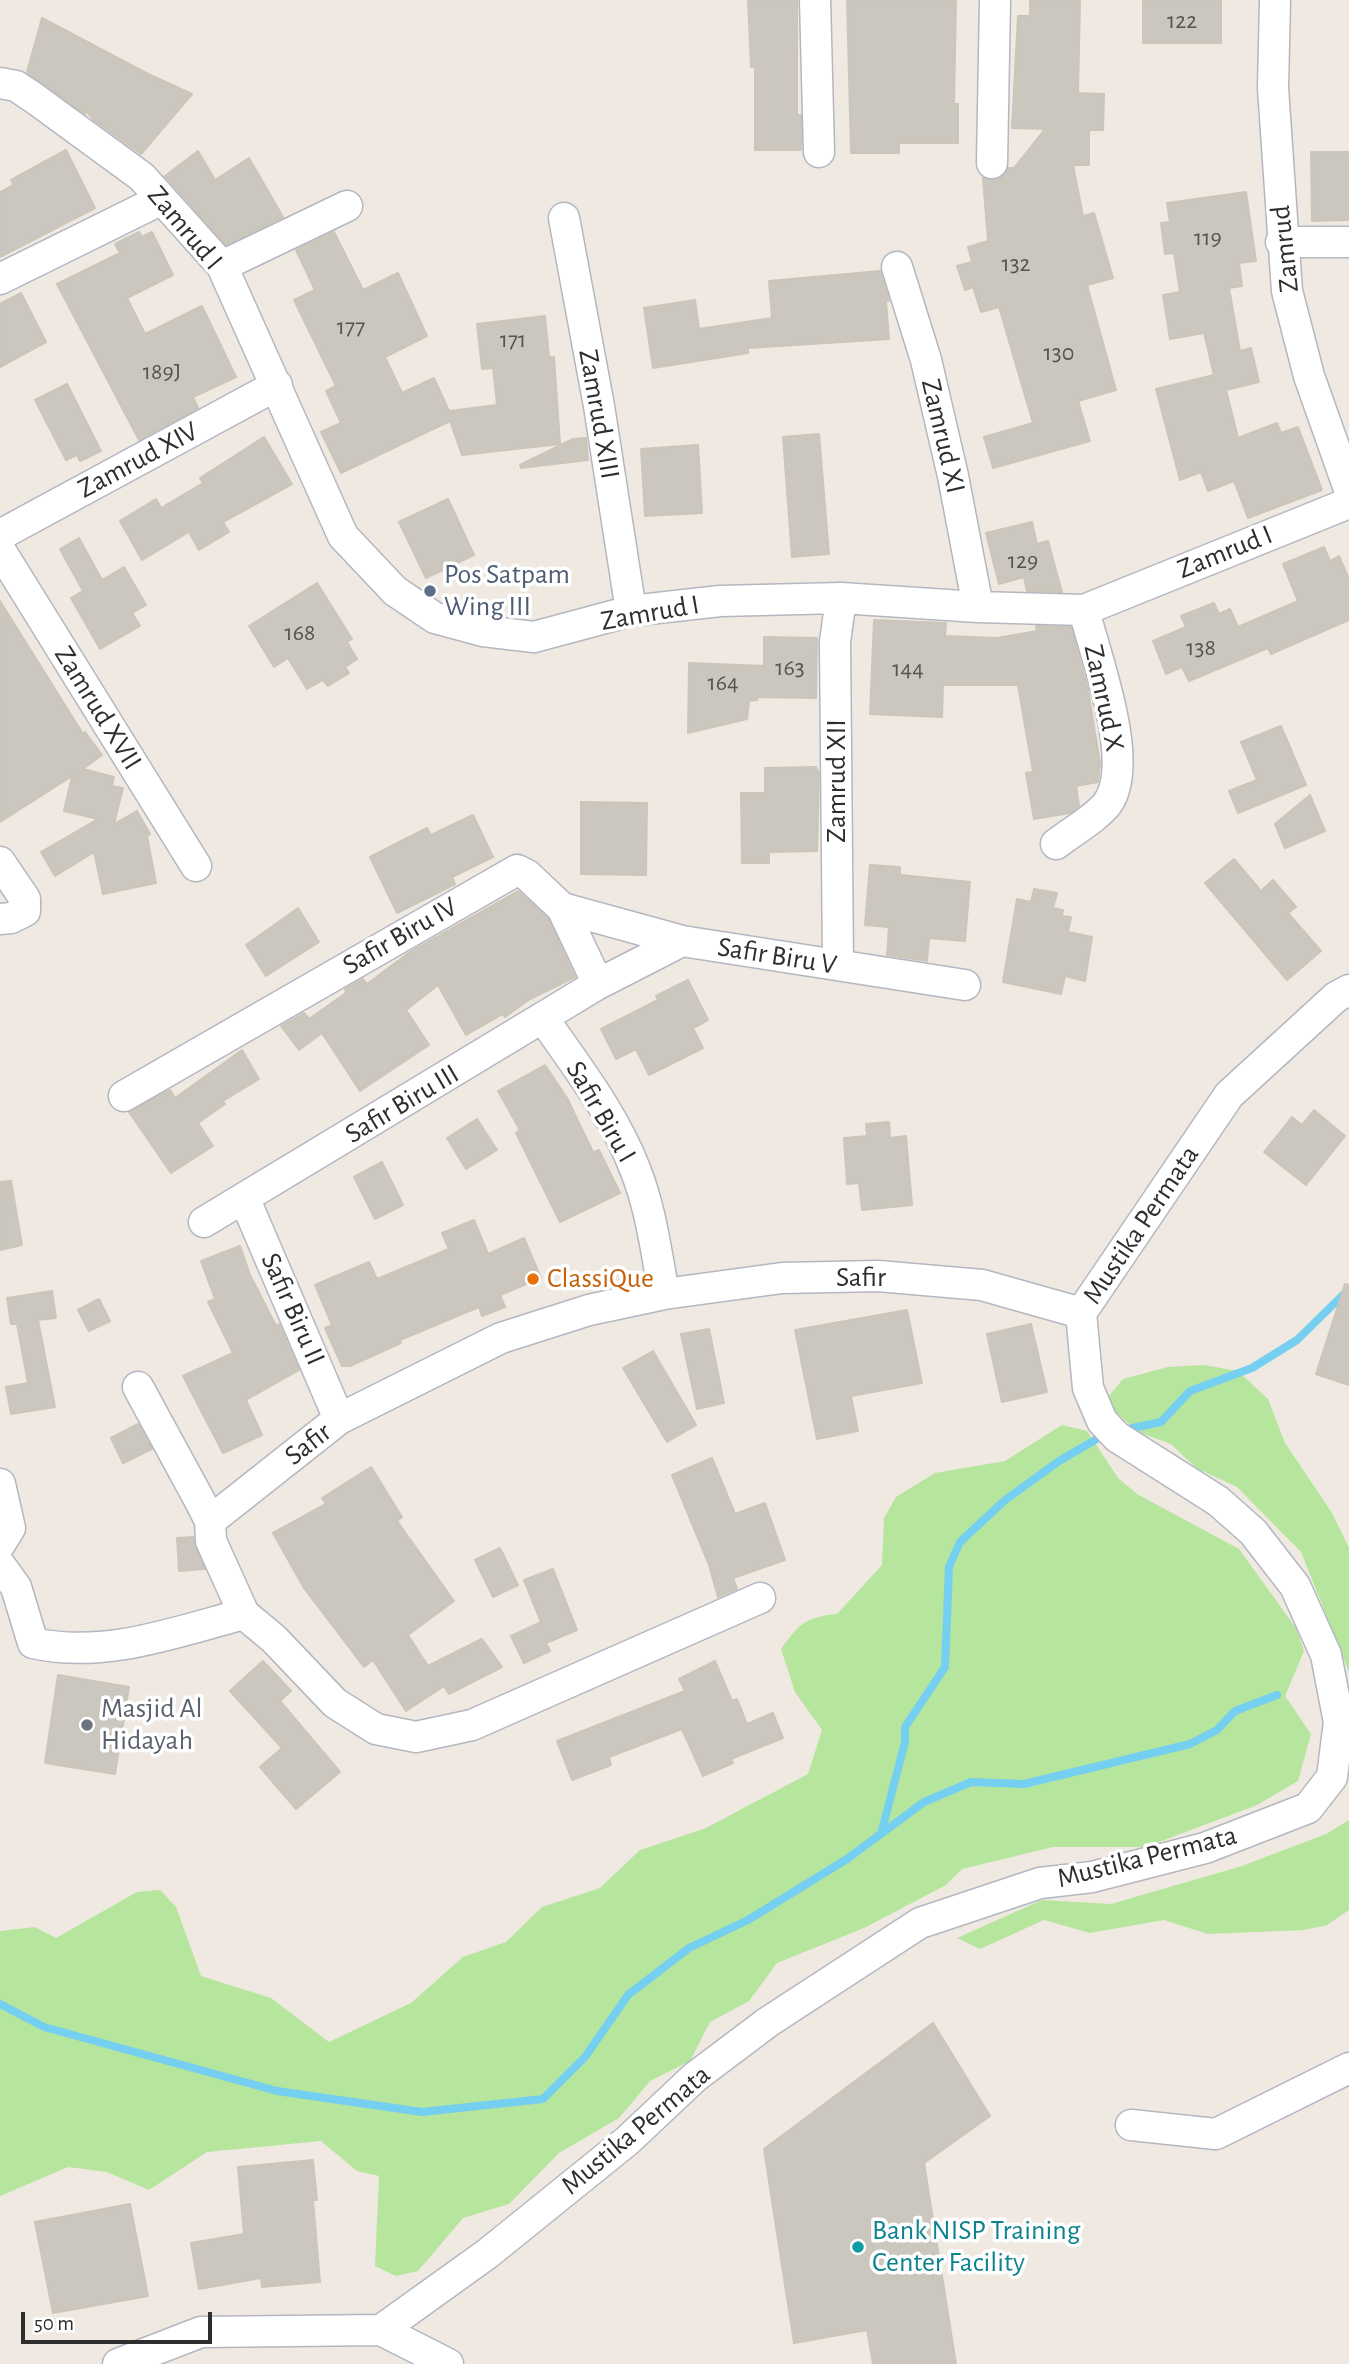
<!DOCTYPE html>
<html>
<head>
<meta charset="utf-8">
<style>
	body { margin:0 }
	#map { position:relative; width:1349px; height:2364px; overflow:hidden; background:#efe9e1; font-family:"Alegreya Sans",sans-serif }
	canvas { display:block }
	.scale { position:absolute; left:21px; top:2312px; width:191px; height:32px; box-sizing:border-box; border:4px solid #2e2e2e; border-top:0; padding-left:9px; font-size:21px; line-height:24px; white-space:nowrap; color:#2e2e2e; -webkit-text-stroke:5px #fff; paint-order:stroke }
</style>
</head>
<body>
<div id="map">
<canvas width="1349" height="2364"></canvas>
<div class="scale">50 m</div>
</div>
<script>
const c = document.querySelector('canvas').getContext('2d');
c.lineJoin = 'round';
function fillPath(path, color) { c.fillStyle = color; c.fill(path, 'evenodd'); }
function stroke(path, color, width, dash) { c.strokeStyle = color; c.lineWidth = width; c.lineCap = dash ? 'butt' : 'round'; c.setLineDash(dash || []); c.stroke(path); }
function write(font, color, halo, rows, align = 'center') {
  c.font = font + ' "Alegreya Sans",sans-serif'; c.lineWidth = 7; c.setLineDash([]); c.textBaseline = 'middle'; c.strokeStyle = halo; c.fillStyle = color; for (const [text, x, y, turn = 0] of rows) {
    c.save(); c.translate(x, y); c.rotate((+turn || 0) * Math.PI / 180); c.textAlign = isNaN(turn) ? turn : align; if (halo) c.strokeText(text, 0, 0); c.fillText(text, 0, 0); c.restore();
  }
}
fillPath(new Path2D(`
	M1204 1365 1238 1371 1268 1399 1285 1443 1332 1513 1349 1548V1672L1301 1552 1237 1487 1196 1468 1171 1444 1138 1432 1111 1408 1109 1396 1123 1379 1168 1367Z
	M1062 1425 1087 1431 1118 1478 1137 1494 1239 1549 1296 1628 1304 1651 1285 1696 1311 1734 1298 1781 1257 1805 1146 1847H1053L962 1869 946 1885 864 1928 777 1963 749 2001 710 2022 690 2061 650 2081 619 2118 559 2153 509 2204 463 2218 418 2271 396 2276 375 2266 379 2176 357 2171 321 2141 207 2152 149 2190 107 2172 68 2167 0 2196V1931L35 1927 56 1938 137 1892 160 1890 176 1907 201 1976 271 1998 329 2042 411 2003 463 1957 506 1942 542 1907 600 1888 640 1850 706 1828 808 1774 822 1730 795 1692 781 1649C799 1624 806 1617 837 1614L882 1565 884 1518 896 1497 935 1473 1005 1461Z
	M1349 1820V1910L1327 1925 1304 1930 1208 1934 1164 1920 1090 1933 1044 1920 980 1949 957 1938 1042 1900 1111 1904 1242 1866 1326 1834Z`), '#b6e59e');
stroke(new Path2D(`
	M1123 1430 1161 1422 1190 1391 1252 1368 1297 1340 1349 1289
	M881 1834 905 1742V1727L945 1667 949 1567 960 1542 1004 1501 1059 1461 1107 1433
	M0 2004 44 2027 277 2091 422 2112 543 2099 585 2057 628 1995 689 1948 748 1920 847 1859 924 1802 971 1782 1024 1784 1190 1744 1217 1730 1235 1711 1277 1695`), '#75cff0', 8);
const building = new Path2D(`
	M748 0H797V115H801V150H755V67H751Z
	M847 0H956L954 104H958V143H899V153H851Z
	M1030 0H1080L1078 93 1104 94 1103 130H1089V165H1073L1083 216 1094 213 1113 278 1087 285 1116 390 1078 401 1090 441 993 468 984 437 1033 423 999 307 981 312 973 287 965 290 957 266 972 262 968 247 988 241 983 178 1000 179 1008 168H1014L1045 129 1012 128 1018 16H1030Z
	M1143 0H1221V43H1143Z
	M42 18 148 74 192 94 141 154 95 121 82 107 85 114 27 72Z
	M66 150 95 208 0 257V192L14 185 11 180Z
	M198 151 215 180 249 158 283 217 226 245 165 176Z
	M1311 152H1349V220L1312 221Z
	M1246 192 1256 261 1239 263 1242 286 1229 288 1240 351 1251 348 1259 382 1226 390 1238 438 1277 423 1281 433 1298 427 1322 490 1248 518 1234 481 1208 491 1201 472 1180 480 1156 389 1214 375 1204 333 1170 339 1163 295 1180 292 1174 253 1165 254 1161 223 1170 222 1167 203Z
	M139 232 142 237 152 232 173 275 127 298 145 334 202 306 236 377 193 397 198 408 139 440 57 284 120 253 115 244Z
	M334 232 363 290 398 273 427 336 385 357 402 393 434 378 449 411 497 405 493 368 482 369 477 324 545 316 549 357H554L560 444 462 455 450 421 341 473 321 432 341 423 326 391 336 386 294 300 315 290 296 250Z
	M880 271 889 301H886L889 339 748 348V353L653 368 644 308 695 300 699 329 772 318 769 281Z
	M21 293 46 342 0 367V304Z
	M67 384 101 451 80 461 77 455 66 460 35 400Z
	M819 434 829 554 792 557 783 437Z
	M264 437 292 484 223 522 229 532 199 550 189 532 142 560 120 521 156 499 161 508 203 483 200 478Z
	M586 438 588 460 521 468 520 465 573 439Z
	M698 445 702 513 645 516 641 449Z
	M448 499 474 555 426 578 399 522Z
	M1032 522 1037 544 1048 541 1062 592 1027 591 1024 577 999 584 986 533Z
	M79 538 102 580 124 567 146 605 132 613 140 626 100 649 71 598 83 591 60 549Z
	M1324 547 1330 561 1339 556 1349 579V620L1271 654 1268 648 1189 681 1182 667 1166 674 1153 641 1186 627 1181 616 1214 603 1219 614 1230 609 1238 627 1298 601 1283 564Z
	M317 583 352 639 347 642 357 659 345 667 349 673 328 686 323 680 307 689 288 658 274 667 249 626Z
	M0 601 83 734 85 732 102 755 83 769 114 777 112 786 123 788 114 824 137 811 150 834 147 836 156 883 103 894 94 852 55 876 41 852 98 819 64 811 72 776 0 822Z
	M874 620 946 623 945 636 997 638 1037 631 1036 626 1071 627 1088 690 1100 763 1098 782 1076 786 1079 806 1070 813 1034 819 1026 773 1033 772 1018 685H943L942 717 870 714Z
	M764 637 817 638 816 698 757 697V700L749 701 747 719 688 733 689 663 764 666Z
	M1281 726 1306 785 1238 813 1229 791 1257 780 1241 742Z
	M816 767 819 773 817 851 769 852V863H742L741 793H765V768Z
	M1310 795 1325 831 1285 848 1275 824Z
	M581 802 647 803 646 875 581 874Z
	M473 815 493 857 452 877 455 884 397 913 370 857 427 828 431 835Z
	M1234 859 1261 891 1273 880 1296 907 1288 913 1321 951 1287 980 1205 883Z
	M870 865 900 867V875L970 882 965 941 929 938 927 961 887 955 889 927 865 925Z
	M1034 889 1057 893 1053 908 1063 910 1062 916 1071 917 1068 932 1092 937 1085 981 1065 976 1061 994 1003 982 1017 899 1031 902Z
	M518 891 548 918 575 977 530 999 505 1017 503 1014 466 1035 438 985 406 1010 429 1045 360 1091 322 1033 299 1050 281 1026 304 1013 309 1019 346 993 345 989 363 979 367 984 410 952Z
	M298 908 319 942 266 976 246 945Z
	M688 980 708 1020 693 1028 703 1048 649 1075 636 1049 616 1059 601 1029 658 1000 656 996Z
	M242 1050 259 1079 223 1101 225 1104 198 1123 213 1146 171 1173 129 1112 170 1090 175 1098Z
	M545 1065 567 1098 593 1152 599 1150 620 1193 560 1222 516 1133 520 1130 498 1091Z
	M1314 1110 1345 1136 1306 1185 1264 1152 1292 1117 1302 1125Z
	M477 1119 497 1150 466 1169 447 1138Z
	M889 1122 890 1138 906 1136 912 1205 862 1210 859 1183 847 1184 844 1138 867 1136 866 1124Z
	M382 1162 403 1205 375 1219 354 1177Z
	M11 1181 22 1245 0 1250V1182Z
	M474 1220 488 1254 524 1238 541 1278 500 1295 505 1307 482 1316 479 1307 400 1340 401 1343 350 1366H342L325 1328 332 1325 315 1285 369 1262 377 1279 449 1249 442 1233Z
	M240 1246 250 1275 276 1326 279 1324 299 1370 246 1400 262 1435 223 1453 183 1376 233 1353 208 1302 215 1299 201 1261Z
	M1345 1284 1349 1285V1385L1316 1374Z
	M52 1291 56 1318 38 1320 55 1407 11 1414 6 1387 28 1383 17 1324H11L7 1298Z
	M99 1299 110 1321 89 1331 78 1310Z
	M907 1310 922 1383 851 1396 858 1431 817 1439 795 1330Z
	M1031 1324 1047 1392 1002 1402 987 1334Z
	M709 1329 724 1403 697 1409 681 1334Z
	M653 1351 696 1425 667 1442 623 1368Z
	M138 1424 152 1449 123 1463 111 1438Z
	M712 1458 735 1514 765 1503 785 1560 733 1578 737 1589 718 1597 709 1565 672 1475Z
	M371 1467 402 1517 397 1521 454 1601 408 1635 428 1666 482 1639 502 1667 449 1694 444 1686 406 1711 373 1660 364 1667 304 1588 273 1533 326 1504 322 1498Z
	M193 1537 205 1569 179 1571 177 1538Z
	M500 1548 518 1585 493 1597 475 1560Z
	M553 1569 577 1630 546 1643 550 1651 524 1663 511 1636 541 1622 524 1580Z
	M263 1661 291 1691 280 1701 340 1772 296 1809 260 1767 282 1748 230 1691Z
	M715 1661 732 1701 737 1699 747 1724 773 1713 783 1738 731 1759 733 1763 703 1776 682 1729 609 1757 611 1765 572 1780 557 1741 685 1691 679 1679Z
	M58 1675 129 1687 115 1774 45 1763Z
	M933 2023 990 2116 924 2163 956 2364H873L867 2330 794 2343 764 2149Z
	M313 2160 317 2200H313L320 2282 262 2287 261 2278 199 2289 191 2243 244 2234 238 2167Z
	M130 2204 148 2296 53 2313 35 2222Z`);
fillPath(building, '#cbc7bf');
stroke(building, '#cbc5ba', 2);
const minor = new Path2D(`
	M815 0 819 152
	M1275 0 1273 88 1287 291 1309 376 1349 489
	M0 83 16 86 34 98 142 177 222 266 343 536 395 591 435 618 483 631 534 637 631 611 720 601 841 598 978 607 1084 610 1349 503
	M992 163 995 0
	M564 218 599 406 631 611
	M1281 242H1349
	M222 266 347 206
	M897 267 926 360 953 476 978 607
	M0 279 160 200
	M0 535 277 385
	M0 550 196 866
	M1056 844C1071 832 1095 819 1107 804 1137 764 1095 655 1084 610
	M0 862 25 899V911L11 918 0 919
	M562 908 598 984
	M838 965 835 642 841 598
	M543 1018C576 1066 614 1114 635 1169 651 1209 656 1251 664 1294
	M124 1096 517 870 527 875 562 908 682 941
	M245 1200 339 1419
	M204 1222 598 984 682 941 965 985
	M138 1387 200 1501 210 1521 211 1541 244 1614 274 1639 335 1703 376 1729 416 1737 472 1725 760 1598
	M0 1484 10 1528 0 1544
	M210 1521 339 1419 501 1338 589 1310 664 1294 782 1278 878 1276 982 1285 1081 1313
	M0 1565 16 1587 33 1643C105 1659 175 1632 244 1614
	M1131 2125 1216 2134 1349 2068
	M381 2330 487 2254 627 2141 695 2077 768 2022 920 1923 1040 1883 1092 1877 1205 1848 1308 1808 1332 1777 1339 1722 1326 1655 1295 1586 1253 1532 1218 1501 1117 1437 1102 1421 1088 1388 1081 1313 1229 1095 1336 997 1349 990
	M118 2364 201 2332 381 2330 448 2364`);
stroke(minor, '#b4b7c1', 33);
stroke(minor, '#fff', 30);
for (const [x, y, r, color] of [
	[430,591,7,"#5c6f8a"],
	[533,1279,7,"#e8710a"],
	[87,1725,7,"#6b7280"],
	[858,2247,7,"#0f9aa8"]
]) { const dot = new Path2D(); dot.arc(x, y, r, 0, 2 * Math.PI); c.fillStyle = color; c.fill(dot); stroke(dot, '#fff', 2.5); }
write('24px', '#555452', null, [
	["122",1182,21],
	["119",1208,238],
	["132",1016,264],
	["177",351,327],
	["171",513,340],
	["130",1059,353],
	["189J",162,372],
	["129",1023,561],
	["168",300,633],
	["138",1201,648],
	["163",790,668],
	["144",908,669],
	["164",723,683]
]);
write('28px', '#2e2e2e', '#fff', [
	["Zamrud I",185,228,50],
	["Zamrud",1285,249,-96],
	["Zamrud XIII",599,414,80],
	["Zamrud XI",943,436,77],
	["Zamrud XIV",138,460,-28],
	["Zamrud I",1225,552,-22],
	["Zamrud I",650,613,-10],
	["Zamrud X",1104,698,78],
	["Zamrud XVII",98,708,58],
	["Zamrud XII",837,781,-90],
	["Safir Biru IV",400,936,-30],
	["Safir Biru V",777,956,9],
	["Safir Biru III",402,1104,-31],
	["Safir Biru I",601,1112,60],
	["Mustika Permata",1141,1225,-56],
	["Safir",861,1278],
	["Safir Biru II",293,1309,66],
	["Safir",308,1444,-38],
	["Mustika Permata",1147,1857,-14],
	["Mustika Permata",636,2130,-40]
]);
write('28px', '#4e5e75', '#fff', [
	["Pos Satpam",444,575],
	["Wing III",444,607]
], 'left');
write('28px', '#c56008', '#fff', [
	["ClassiQue",547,1279]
], 'left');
write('28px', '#5b616d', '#fff', [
	["Masjid Al",101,1709],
	["Hidayah",101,1741]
], 'left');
write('28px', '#0d838f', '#fff', [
	["Bank NISP Training",872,2231],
	["Center Facility",872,2263]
], 'left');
</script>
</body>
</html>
